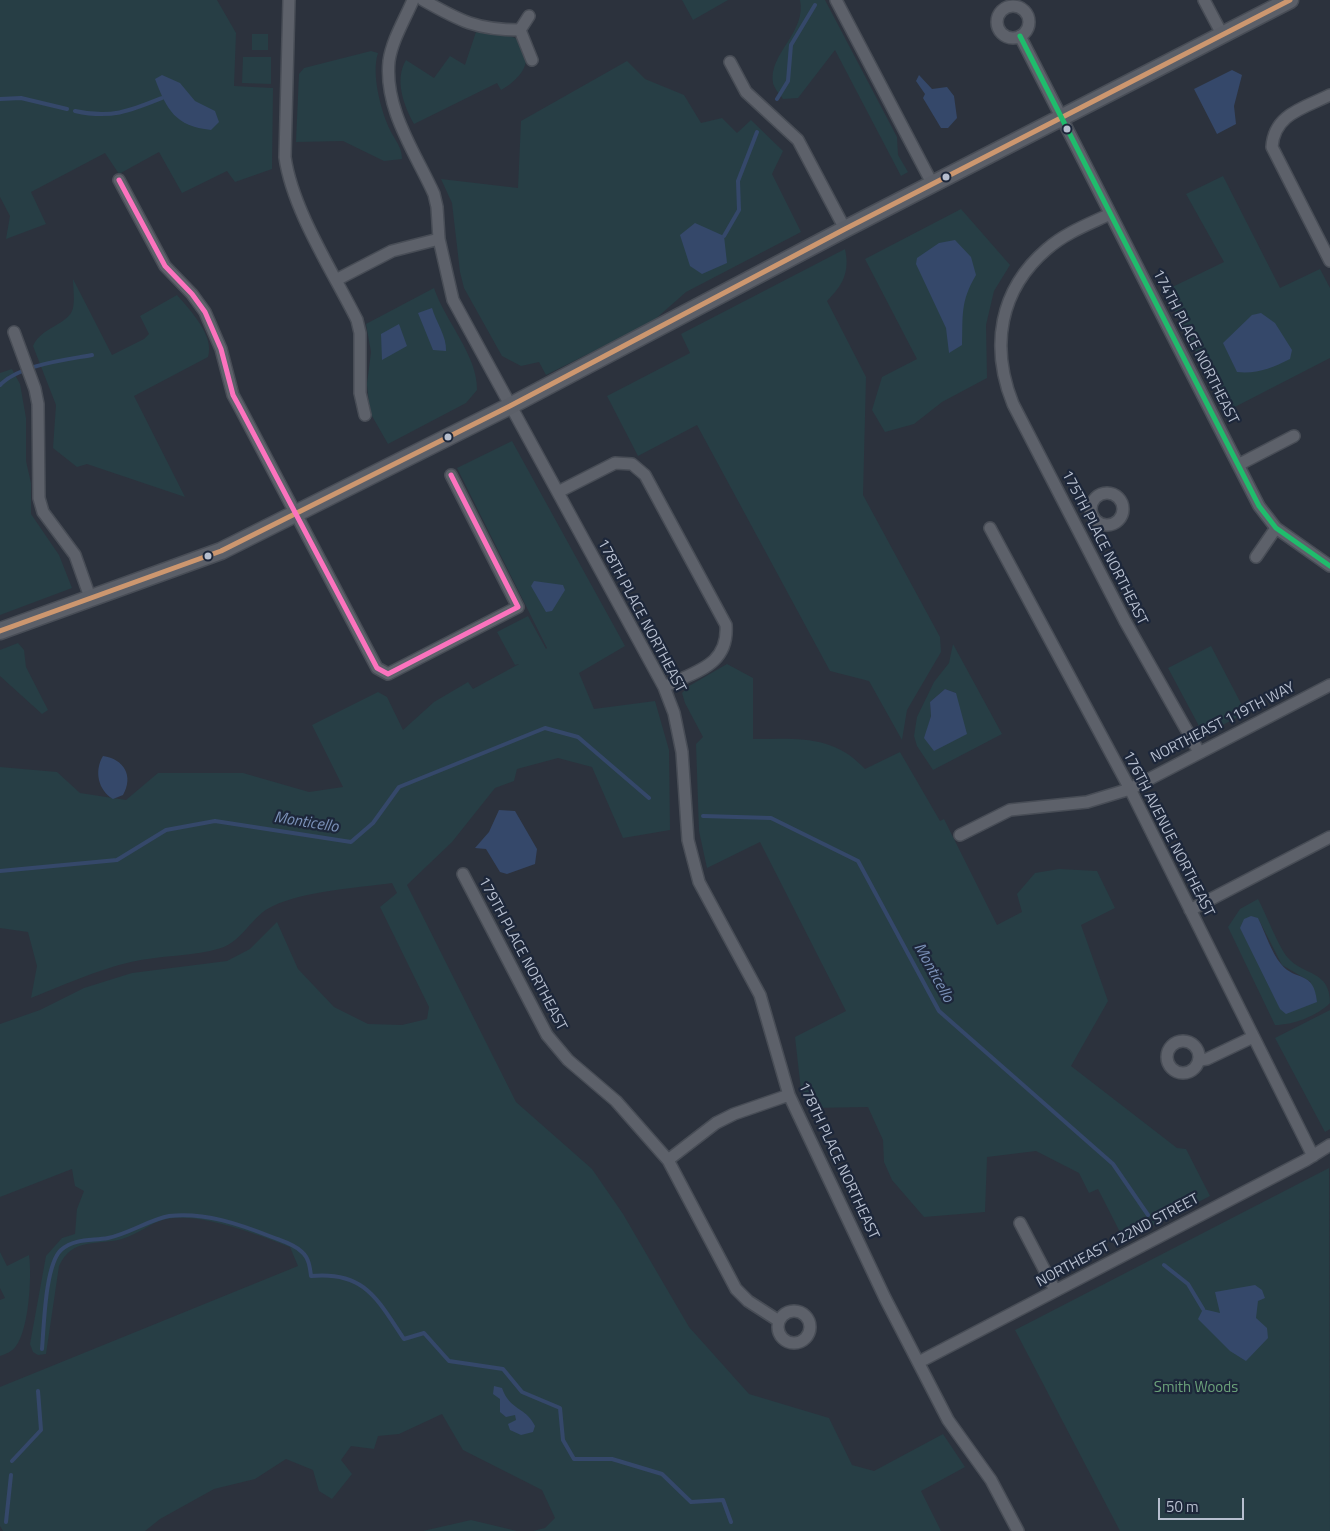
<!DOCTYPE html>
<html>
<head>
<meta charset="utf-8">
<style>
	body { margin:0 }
	#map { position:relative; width:1330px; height:1531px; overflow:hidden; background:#2c323d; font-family:"Titillium Web",sans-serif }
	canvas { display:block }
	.scale { position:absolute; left:1158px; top:1498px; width:86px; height:22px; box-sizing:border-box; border:2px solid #b6bece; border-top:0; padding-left:6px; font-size:15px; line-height:18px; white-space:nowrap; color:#b6bece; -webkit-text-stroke:4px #1d273a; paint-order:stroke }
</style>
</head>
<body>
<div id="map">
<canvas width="1330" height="1531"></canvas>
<div class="scale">50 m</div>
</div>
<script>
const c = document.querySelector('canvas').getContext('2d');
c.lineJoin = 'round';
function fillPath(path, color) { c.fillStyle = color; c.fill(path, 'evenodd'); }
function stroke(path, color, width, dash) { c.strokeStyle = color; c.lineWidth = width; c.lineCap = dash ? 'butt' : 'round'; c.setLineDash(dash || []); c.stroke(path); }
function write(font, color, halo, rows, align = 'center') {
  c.font = font + ' "Titillium Web",sans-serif'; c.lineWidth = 4.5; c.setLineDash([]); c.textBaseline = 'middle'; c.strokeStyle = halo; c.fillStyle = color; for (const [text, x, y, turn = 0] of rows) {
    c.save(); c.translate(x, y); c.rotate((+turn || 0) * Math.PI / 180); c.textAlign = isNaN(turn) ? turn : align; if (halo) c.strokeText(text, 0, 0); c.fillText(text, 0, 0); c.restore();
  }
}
fillPath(new Path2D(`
	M0 0H217L236 33 234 86 273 88 272 169 235 182 227 171 182 193 159 152 119 174 105 153 31 192 46 224 6 239 10 216 0 197Z
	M682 0H728L693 20Z
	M800 0H825L897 137 898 155 908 172 901 176 835 50 798 98 783 99C780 95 774 88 773 83 768 54 807 32 800 0Z
	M476 32C488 35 504 33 515 38 521 41 523 45 525 50 531 68 515 82 501 90L497 83 414 124C404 106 394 80 406 60L434 78 450 56 465 65Z
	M252 34H268V50H252Z
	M371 51 378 53C371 74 381 111 390 130 395 140 402 147 402 159L384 161 343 141 296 142 299 74 304 68Z
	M243 57H271V84L242 83Z
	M627 61 645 79 684 95 701 123 722 118 737 133 751 120 783 151 772 174 801 232 686 292 652 322 546 375 539 362 521 366 502 356 464 288 460 272 452 203 441 179 518 188 521 121Z
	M1223 176 1280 288 1320 269 1330 288V358L1227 411 1164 291 1224 262 1186 194Z
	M961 209 1010 265 994 291 986 325 987 378 942 402 914 424 885 432 872 410 882 377 917 359 865 259Z
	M845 249C850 272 843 285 827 301L866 377 863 495 940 637 941 652 907 710 902 740 869 681 830 671 697 425 638 456 607 396 690 353 681 334Z
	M73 279 112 355 144 339 149 334 140 316 177 295C190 310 215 336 208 357L134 396 185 497 87 464 77 467 53 448 56 405 33 346C42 326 69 325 73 308 75 299 73 288 73 279Z
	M434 288C445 321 478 356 477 390L466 403 388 444 372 416 369 403 367 384 371 352 366 324Z
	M12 369 20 384 26 418V461L31 483V514L59 555 72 588 0 615V373Z
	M512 441 625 646 579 673 594 709 655 701 669 750 670 830 623 838 592 767 558 758 517 769 514 781 495 788 452 842 407 885 516 1102 592 1169 623 1214 689 1327 749 1394 829 1418 852 1465 874 1471 943 1434 965 1467 921 1491 941 1531H533L545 1528 555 1518 542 1490 463 1450 442 1414 399 1434 378 1436 374 1449 351 1446 341 1460 352 1474 332 1499 319 1491 313 1470 286 1459 255 1479 214 1489 160 1519 145 1531H3L0 1526V1387L298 1266 290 1247C259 1235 200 1212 167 1219 151 1222 137 1235 122 1239 95 1246 73 1237 59 1266L46 1354 38 1355 33 1352 30 1344 46 1256 62 1238 75 1234 77 1209 84 1191 75 1186 72 1169 0 1197V1024L40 1010 84 988 132 973 227 961 250 949 277 922 298 969 334 1007 368 1024 402 1025 427 1019 429 1007 380 907 397 893 392 883C357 888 304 891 273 906 252 915 243 941 221 948 192 957 160 955 131 962 96 970 64 985 31 998L37 966 28 932 0 928V767L57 772 80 793 126 800 158 773H243L309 792 343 787 312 725 378 692 387 697 403 730 434 702 468 682 473 689 519 664 515 665 497 632 528 616 546 649 547 648 457 468Z
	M18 643 24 650 26 667 48 710 42 714 0 676V650Z
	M953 644 1002 734 933 770 917 746 914 736 917 717 934 682 949 663ZM945 689 956 693 925 738 931 716 930 702Z
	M1211 646 1246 713 1211 731 1205 732 1200 728 1168 668Z
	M727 664 753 678V739C796 739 833 734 865 769L900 752 940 821 944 819 997 925 1022 912 1017 894 1035 873 1059 869 1097 871 1115 908 1081 925 1108 1001 1071 1066 1177 1148 1186 1149 1210 1196 1124 1240 1098 1189 1089 1193 1079 1173 1036 1151 987 1157 985 1212 924 1217 892 1180 884 1162 883 1140 868 1107 810 1108 801 1090 795 1037 846 1011 760 842 707 868 699 831 696 744 703 737 685 703 682 693 689 686Z
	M1258 899C1266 914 1278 946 1288 958 1304 976 1330 970 1330 1003 1317 1016 1293 1025 1275 1025L1228 927 1240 909ZM1258 918 1282 965 1311 982 1280 1009Z
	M1330 1010V1129L1325 1132 1275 1038Z
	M1329 1168 1330 1531H1120L1015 1330Z
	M0 1252 7 1266 29 1255C32 1276 29 1329 16 1346 13 1351 6 1354 0 1356V1300L5 1298 0 1288Z
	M471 1520 517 1531H423Z`), '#273e45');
fillPath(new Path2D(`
	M1232 70 1242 75 1234 106 1236 124 1217 134 1194 89Z
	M162 75 180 83 195 101 215 111 219 122 211 130C175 126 167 110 155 79Z
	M919 75 932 89 947 87 954 96 957 118 948 128H941L923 98 925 94 916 81Z
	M695 223 724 236 727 263 702 274 690 266 680 235Z
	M955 240 971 257 976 275C960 302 963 316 962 345L949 353 946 328 916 264 917 258 939 243Z
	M432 308C436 322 447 337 446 351L433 350 418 313Z
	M1261 313 1275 323 1292 350 1290 359C1272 368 1257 374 1237 372L1223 343 1252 315Z
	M399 324 407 346 382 360 381 334Z
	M534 581 563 585 565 590 552 611 546 612 531 586Z
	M945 689 956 693 967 734 934 751 924 738 931 716 930 702Z
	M103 756C124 759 134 776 123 795L113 799C98 790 94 771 103 756Z
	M499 810 515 811 537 849 535 864 507 874 500 872 486 849 475 848 489 832Z
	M1251 916 1258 918C1265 932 1271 952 1281 964 1295 982 1314 969 1317 1002L1286 1014 1280 1009 1240 928 1244 919Z
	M1255 1285 1262 1290 1265 1298 1258 1301 1256 1318 1267 1328 1268 1338 1246 1361 1230 1351 1198 1319 1203 1309 1220 1313 1215 1292Z
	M494 1386 502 1388C510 1411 525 1406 535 1426L533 1432 521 1435 510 1430 508 1424 516 1420 515 1415 506 1417 500 1412V1399L493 1394Z`), '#35486a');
stroke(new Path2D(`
	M0 99 21 98 67 109
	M777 99 788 81 791 45 815 5
	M75 111C111 119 130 111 162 98
	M724 236 739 210 738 181 757 132
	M0 385C19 365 65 360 92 355
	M703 816 771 818 858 861 939 1011 1113 1164 1148 1215
	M0 871 117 860 166 830 215 821 351 842 373 823 399 787 545 728 578 737 649 798
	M1164 1265 1188 1284 1203 1309
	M42 1349C44 1327 45 1265 61 1250 75 1238 92 1241 108 1238 128 1234 151 1219 169 1216 205 1212 239 1224 272 1237 282 1241 294 1244 302 1252 309 1258 310 1268 311 1276 365 1271 377 1299 404 1339L424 1333 449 1361 503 1369 522 1392 560 1408 563 1440 574 1459H612L662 1474 691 1502 723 1500 731 1522
	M12 1461 41 1430 38 1391
	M6 1522 11 1475`), '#35486a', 4);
const street = new Path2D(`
	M289 0 285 157C292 209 333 272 357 320L360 333V393L365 415
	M413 0C405 19 392 40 389 61 384 109 415 152 434 194L437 207 439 239 453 300 664 687 674 713 682 752 688 840 699 882 760 995 789 1095 885 1298 948 1420 991 1480 1018 1531
	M423 0C460 21 477 30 520 30L532 60
	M836 0 933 185
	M1204 0 1223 36
	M997 22a16 16 0 1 1 32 0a16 16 0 1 1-32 0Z
	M520 30 529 16
	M1020 36 1259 506 1276 528 1330 566
	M730 62 746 92 798 140 845 229
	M1330 95C1304 108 1274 114 1272 147L1330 261
	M119 180 165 266 192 294 205 312 221 349 233 395 239 406 377 668 388 674 518 607 451 475
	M1110 214C1089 224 1065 233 1047 249 999 290 990 347 1013 404L1125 621 1199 752
	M336 280 392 251 439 239
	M14 332 35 389 38 404 39 498 43 512 75 555 91 600
	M1238 465 1294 436
	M558 492 615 463 632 464 645 475 726 625C729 666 695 671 664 687
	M1091 509a16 16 0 1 1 32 0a16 16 0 1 1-32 0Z
	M990 528 1130 789 1313 1156
	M1256 557 1276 528
	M960 835 1010 810 1087 802 1130 789 1330 685
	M463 874 547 1035 568 1060 616 1101 668 1160 736 1289 748 1301 779 1321
	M1190 910 1330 837
	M1167 1057a16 16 0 1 1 32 0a16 16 0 1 1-32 0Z
	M1200 1060 1207 1059 1253 1037
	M668 1160 716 1123 734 1114 789 1095
	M1020 1223 1055 1290
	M778 1327a16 16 0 1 1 32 0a16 16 0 1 1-32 0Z
	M919 1362 1306 1160 1330 1145`);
const secondary = new Path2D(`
	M0 631 221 551 510 406 845 229 1290 0`);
stroke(street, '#484d56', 14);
stroke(secondary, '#484d56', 19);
stroke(street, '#5d616a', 11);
stroke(secondary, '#5b5f68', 16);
stroke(new Path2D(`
	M0 631 221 551 510 406 845 229 1290 0`), '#cd976f', 5);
stroke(new Path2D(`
	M1020 36 1259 506 1276 528 1330 566`), '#20bc6c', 5);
stroke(new Path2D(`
	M119 180 165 266 192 294 205 312 221 349 233 395 239 406 377 668 388 674 518 607 451 475`), '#fc73be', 5);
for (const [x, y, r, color] of [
	[1067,129,4.5,"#b6bece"],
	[946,177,4.5,"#b6bece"],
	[448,437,4.5,"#b6bece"],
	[208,556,4.5,"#b6bece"]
]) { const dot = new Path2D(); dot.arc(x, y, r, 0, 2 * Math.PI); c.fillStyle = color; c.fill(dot); stroke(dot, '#1d273a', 2); }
write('15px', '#b6bece', '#1d273a', [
	["174TH PLACE NORTHEAST",1195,347,63],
	["175TH PLACE NORTHEAST",1104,548,63],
	["178TH PLACE NORTHEAST",641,616,62],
	["NORTHEAST 119TH WAY",1223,723,-27],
	["176TH AVENUE NORTHEAST",1168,834,63],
	["179TH PLACE NORTHEAST",522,954,62],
	["178TH PLACE NORTHEAST",838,1161,65],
	["NORTHEAST 122ND STREET",1118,1241,-28]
]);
write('15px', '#6ba17a', '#1d273a', [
	["Smith Woods",1196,1388]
]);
write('italic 16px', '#7b91b8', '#1d273a', [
	["Monticello",306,823,9],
	["Monticello",933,973,61]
]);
</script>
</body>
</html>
